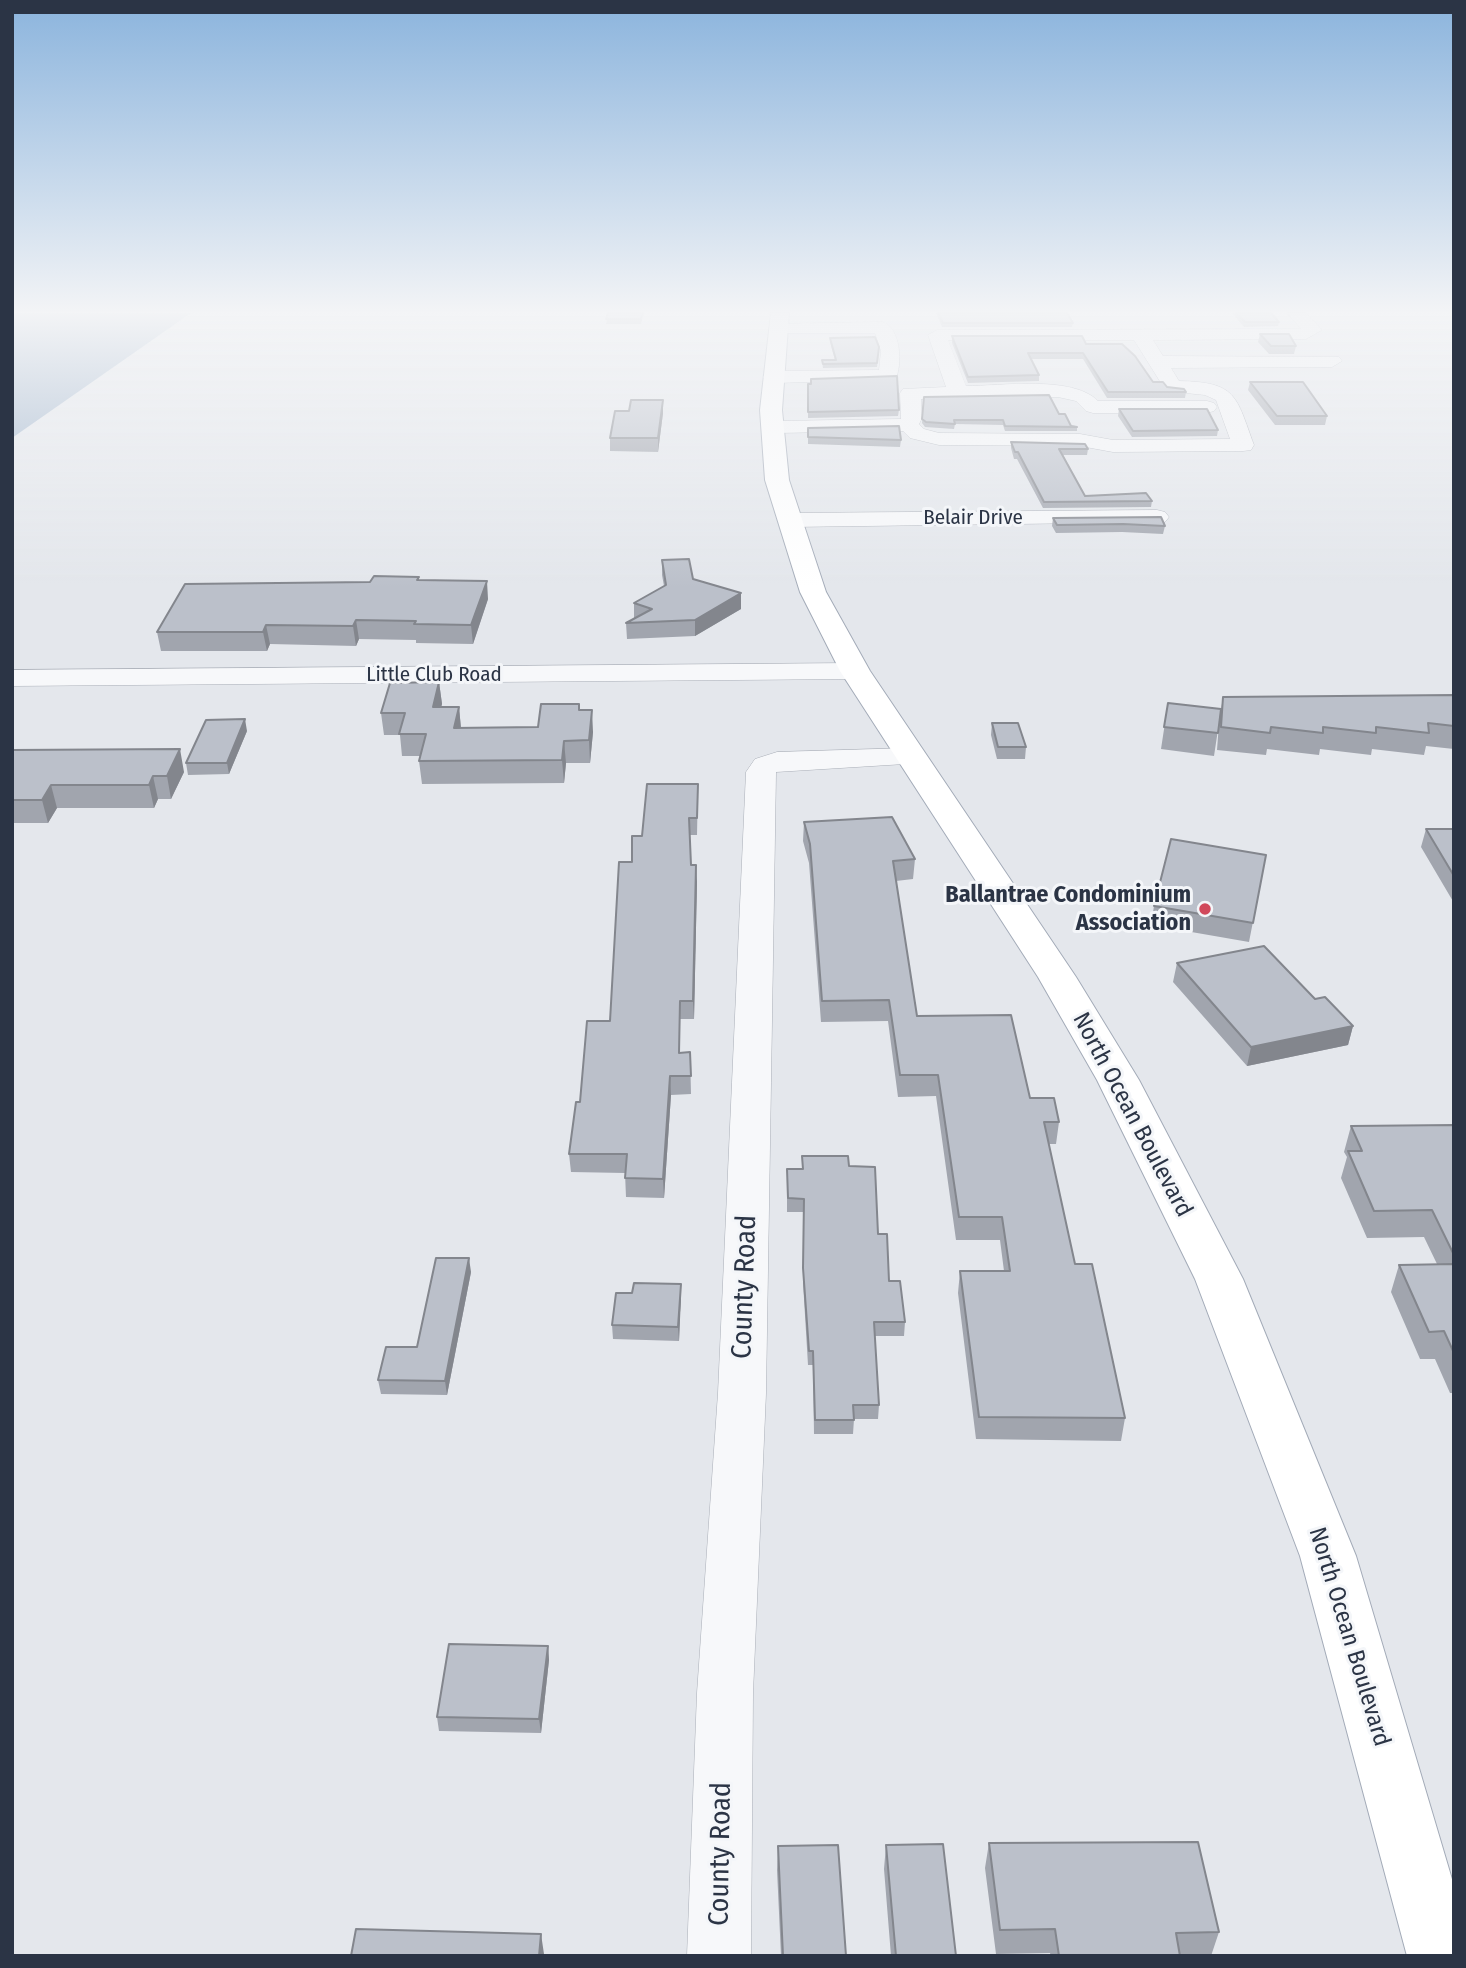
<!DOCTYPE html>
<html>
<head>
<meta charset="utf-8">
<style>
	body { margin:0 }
	#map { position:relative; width:1466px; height:1968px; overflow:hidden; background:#e4e7ec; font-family:"Fira Sans Condensed",sans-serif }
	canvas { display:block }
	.frame { position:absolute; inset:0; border:14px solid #2b3445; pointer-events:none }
</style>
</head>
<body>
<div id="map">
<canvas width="1466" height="1968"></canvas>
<div class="frame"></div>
</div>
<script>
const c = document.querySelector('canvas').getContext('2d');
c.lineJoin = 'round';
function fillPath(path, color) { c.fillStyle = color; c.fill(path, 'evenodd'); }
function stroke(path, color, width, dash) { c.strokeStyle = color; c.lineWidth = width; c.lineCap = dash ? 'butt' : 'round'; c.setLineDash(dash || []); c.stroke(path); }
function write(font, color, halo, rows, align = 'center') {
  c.font = font + ' "Fira Sans Condensed",sans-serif'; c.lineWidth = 6; c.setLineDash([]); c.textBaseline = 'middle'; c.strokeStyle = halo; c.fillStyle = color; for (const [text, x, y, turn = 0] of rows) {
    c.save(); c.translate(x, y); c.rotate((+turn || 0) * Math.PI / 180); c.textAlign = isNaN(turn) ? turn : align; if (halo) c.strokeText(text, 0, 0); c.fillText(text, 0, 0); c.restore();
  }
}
fillPath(new Path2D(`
	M12 313H191L12 438Z`), '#9fb4cc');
const minor = new Path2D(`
	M1287 313H1306L1322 330 1306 339 1153 340 1163 356 1339 357 1342 361 1332 367 1171 368 1179 381C1237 382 1236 396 1254 445L1251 450 1243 451 1113 452 1080 446 939 445 910 438 903 431 774 433 767 431 764 427 767 423 774 421 901 419 900 393 903 389 946 387 928 335 937 330 1301 329ZM948 340H1134L1166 391 1205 395 1216 400 1230 439 1113 440 1080 434 939 433 924 429 919 424 922 418 921 399 1058 397 1076 401 1086 411 1093 413H1207L1214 411 1217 407 1214 403 1207 401H1098C1073 375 1001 386 966 386Z
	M882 322C901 326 903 366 895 380L773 383 763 377 773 371 879 370 881 351 875 333H780L774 332 771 328 774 324Z
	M1157 510 1165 512 1169 517 1165 522 790 527 782 525 778 520 782 515 790 513Z
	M855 663 865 665 869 671 865 677 855 679 12 686V670Z
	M910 748 921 751 925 757 921 763 776 772 766 1393 753 1693 751 1956H687L697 1693 718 1393 746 772 755 759 777 752Z`);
const major = new Path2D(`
	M771 313H789L782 410 789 480 826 592 870 671 1076 977 1139 1080 1243 1279 1356 1556 1454 1886V1956H1407L1300 1556 1195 1279 1097 1080 1038 977 840 671 800 592 765 480 760 410Z`);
stroke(minor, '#a9aeb7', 1);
stroke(major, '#a3abb8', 2);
fillPath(minor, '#f7f8fa');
fillPath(major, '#fff');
fillPath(new Path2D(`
	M608 313H644L641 324H606Z
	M936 313H1067L1073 323 1072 327H942Z
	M1232 313H1271L1279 322 1278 326 1244 327Z
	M1260 334 1296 346 1294 354H1269L1258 342Z
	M952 336 1086 344 1153 382 1186 392 1185 398H1107L1083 359H1031L1039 375V381L968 383 952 343Z
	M830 338 879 347 877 367 823 368 822 360H835L830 342Z
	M1250 382 1327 416 1325 425H1275L1248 390Z
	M808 384 899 410 898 416 808 418Z
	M924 397 1059 414 1071 426 1077 427V431H1005L1003 425 955 424 954 429 925 427 922 423Z
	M663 400V413L658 452 610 451V438Z
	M1119 409 1218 430 1217 436 1132 437 1118 416Z
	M808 428 901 440 900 447 808 444Z
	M1011 442 1088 449 1087 455H1063L1085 496 1152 501 1151 507 1043 508 1017 459H1014L1011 448Z
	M1053 518 1165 526 1163 534 1122 532 1056 533 1052 526Z
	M662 560 693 579 741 593V609L695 636 627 639 626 623 634 619V603L664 586 662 575Z
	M419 577V580L488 599 473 644 416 643V640L359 639 356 646 270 644 267 651H161L157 632 370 582Z
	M439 682 442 704 441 707H459L461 728 538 727 580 710 593 732 590 763H566L564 783 422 784 419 761 421 756H402L400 735H384L381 713Z
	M1454 695V749L1426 746 1424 755 1372 749 1371 755 1320 749 1319 755 1267 749 1266 755 1217 750 1219 723 1214 756 1161 749 1168 703 1220 716 1223 697Z
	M992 723 1026 747 1025 759H997L991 735Z
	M247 731 229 774 188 775 186 763Z
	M12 750 184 772 171 799H158L154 808H57L48 823H12Z
	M698 784 697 835H690L691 865 697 882 694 1019H680L679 1053 690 1052 691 1094 671 1095 664 1198 626 1197 625 1173 571 1172 569 1154 580 1102 610 1021 632 862 642 836Z
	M804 822 915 859 913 879 896 881 917 1016 1030 1098 1059 1122 1056 1144H1049L1075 1264 1125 1418 1121 1441 976 1439 958 1293 960 1271H1004L1000 1240H956L936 1096 898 1097 888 1021 821 1022 809 863 803 841Z
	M1426 829H1454V903L1421 847Z
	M1266 855 1249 942 1151 925 1154 906Z
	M1177 963 1315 999 1353 1026 1348 1045 1247 1066 1173 982Z
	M1454 1125V1393H1450L1435 1359H1420L1391 1292 1399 1265 1437 1264 1424 1237 1367 1238 1341 1178 1347 1157 1344 1152 1351 1126Z
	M849 1166 878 1234 889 1281 905 1322 904 1336H874L879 1405 878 1419H854L853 1434H814L813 1365H808L803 1282 804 1212H787V1169H802Z
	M471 1272 447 1395 381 1394 378 1380 417 1347Z
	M681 1284 679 1341 613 1339 612 1325 632 1293Z
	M548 1646 549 1660 541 1733 439 1731 437 1717Z
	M989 1843 1219 1932 1211 1956H1051L1050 1953 996 1954 985 1868Z
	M886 1845 956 1956H891L884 1869Z
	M778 1846 846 1956H781L777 1870Z`), '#a1a5ae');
fillPath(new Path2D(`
	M663 400V413L658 452V438Z
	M487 581 488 599 473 644 471 625Z
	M741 593V609L695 636V620Z
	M356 620 359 639 356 646 353 626Z
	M266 625 270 644 267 651 263 632Z
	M439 682 442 704 435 729 433 707Z
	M459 707 461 729 454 728Z
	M592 710 593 732 590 763 589 740Z
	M245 719 247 731 229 774 227 763Z
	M564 741 566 763 564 783 562 760Z
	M180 749 184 772 171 799 167 776Z
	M153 776 158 799 154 808 149 785Z
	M51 785 57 808 48 823 42 800Z
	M696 865 697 882 694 1019 693 1001Z
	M1353 1026 1348 1045 1247 1066 1251 1047Z
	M670 1076 671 1095 664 1198 663 1179Z
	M469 1258 471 1272 447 1395 445 1381Z
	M681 1284V1298L679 1341 678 1327Z
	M548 1646 549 1660 541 1733 539 1719Z
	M541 1934 544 1954V1956H539Z`), '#83868d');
const building = new Path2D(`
	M608 313H643L641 319H606Z
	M938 313H1067L1073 323H943Z
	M1236 313H1271L1279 322H1245Z
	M1260 334H1289L1296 346H1271Z
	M952 336H1082L1086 344H1122L1135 356 1153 382H1163L1167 387 1184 389 1186 392H1108L1083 353H1028L1039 375 968 377Z
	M875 337 879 347 877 363 823 364 822 360H836L830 338Z
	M897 376 899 410 808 412V384H811V379Z
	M1250 382H1303L1327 416H1277Z
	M1049 395 1059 414H1065L1071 426 1077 427 1005 426 1003 420H954L955 424 926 422 922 419 924 397Z
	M631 400H663L658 438H610L615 411H629Z
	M1119 409H1207L1218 430 1133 431Z
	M899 426 901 440 808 437V428Z
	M1011 442 1085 444 1088 449H1059L1085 496 1146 493 1152 501 1044 502 1018 452H1015Z
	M1161 517 1165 526 1123 524 1057 525 1053 518Z
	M689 559 693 579 741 593 695 620 626 623 652 609 634 603 666 585 662 560Z
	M374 576 419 577 417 580 487 581 471 625 414 624 416 621 356 620 353 626 266 625 263 632H157L185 584 370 582Z
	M439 682 433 707H459L454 728 538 727 541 704H579V710H592L589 740 564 741 562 760 419 761 426 734H399L405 713H381L390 683Z
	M1454 695V726L1428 723 1429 733 1376 727V733L1323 727V733L1271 727 1270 733 1221 727 1223 697Z
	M1168 703 1221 709 1218 733 1164 727Z
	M245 719 227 763H186L206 720Z
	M992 723H1018L1026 747H998Z
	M180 749 167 776H153L149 785H51L42 800H12V750Z
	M647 784H698L697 818H689L691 865H696L693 1001H680L679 1053 690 1052 691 1076H670L663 1179 625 1178 627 1154H569L576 1102H580L587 1021H610L619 862H632V836H642Z
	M892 817 915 859 893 861 917 1016 1011 1015 1030 1098H1054L1059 1122H1044L1075 1264H1092L1125 1418 979 1417 960 1271H1010L1002 1217H959L938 1075H900L889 1000 822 1001 810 844 804 822Z
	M1426 829H1454V876Z
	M1171 839 1266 855 1253 923 1154 906Z
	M1264 946 1315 999 1325 997 1353 1026 1251 1047 1177 963Z
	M1454 1125V1255L1432 1210 1374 1211 1348 1151H1362L1351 1126Z
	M802 1156H848L849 1166 875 1167 878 1234H887L889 1281H900L905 1322H874L879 1405H853L854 1420H815L813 1351H809L803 1268 804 1199 788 1198 787 1169H803Z
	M436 1258H469L445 1381 378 1380 386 1347H417Z
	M1454 1264V1353L1444 1331 1429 1332 1399 1265Z
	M634 1283 681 1284 678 1327 612 1325 616 1293H632Z
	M449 1644 548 1646 539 1719 437 1717Z
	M1198 1842 1219 1932 1176 1933 1180 1956H1059L1055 1929 1000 1930 989 1843Z
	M943 1844 956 1956H896L886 1845Z
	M838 1845 846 1956H783L778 1846Z
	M356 1929 541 1934 539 1956H351Z`);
fillPath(building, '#bbc0ca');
stroke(building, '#83868d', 2);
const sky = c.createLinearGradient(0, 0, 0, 588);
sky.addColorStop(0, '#8bb4dd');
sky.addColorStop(0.53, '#f3f4f6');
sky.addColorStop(1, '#f3f4f600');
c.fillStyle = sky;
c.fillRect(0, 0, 1466, 588);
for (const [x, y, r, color] of [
	[1205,909,7,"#d1495b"]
]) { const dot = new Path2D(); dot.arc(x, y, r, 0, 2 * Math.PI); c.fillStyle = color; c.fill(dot); stroke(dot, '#f4f6f9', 2.5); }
write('21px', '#2b3445', '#f4f6f9', [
	["Belair Drive",973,518],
	["Little Club Road",434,675]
]);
write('bold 24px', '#2b3445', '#f4f6f9', [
	["Ballantrae Condominium",1191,895],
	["Association",1191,923]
], 'right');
write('24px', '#2b3445', '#f4f6f9', [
	["North Ocean Boulevard",1132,1115,62],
	["North Ocean Boulevard",1349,1637,73]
]);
write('28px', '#2b3445', '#f4f6f9', [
	["County Road",745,1287,-88],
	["County Road",721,1854,-89]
]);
</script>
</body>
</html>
